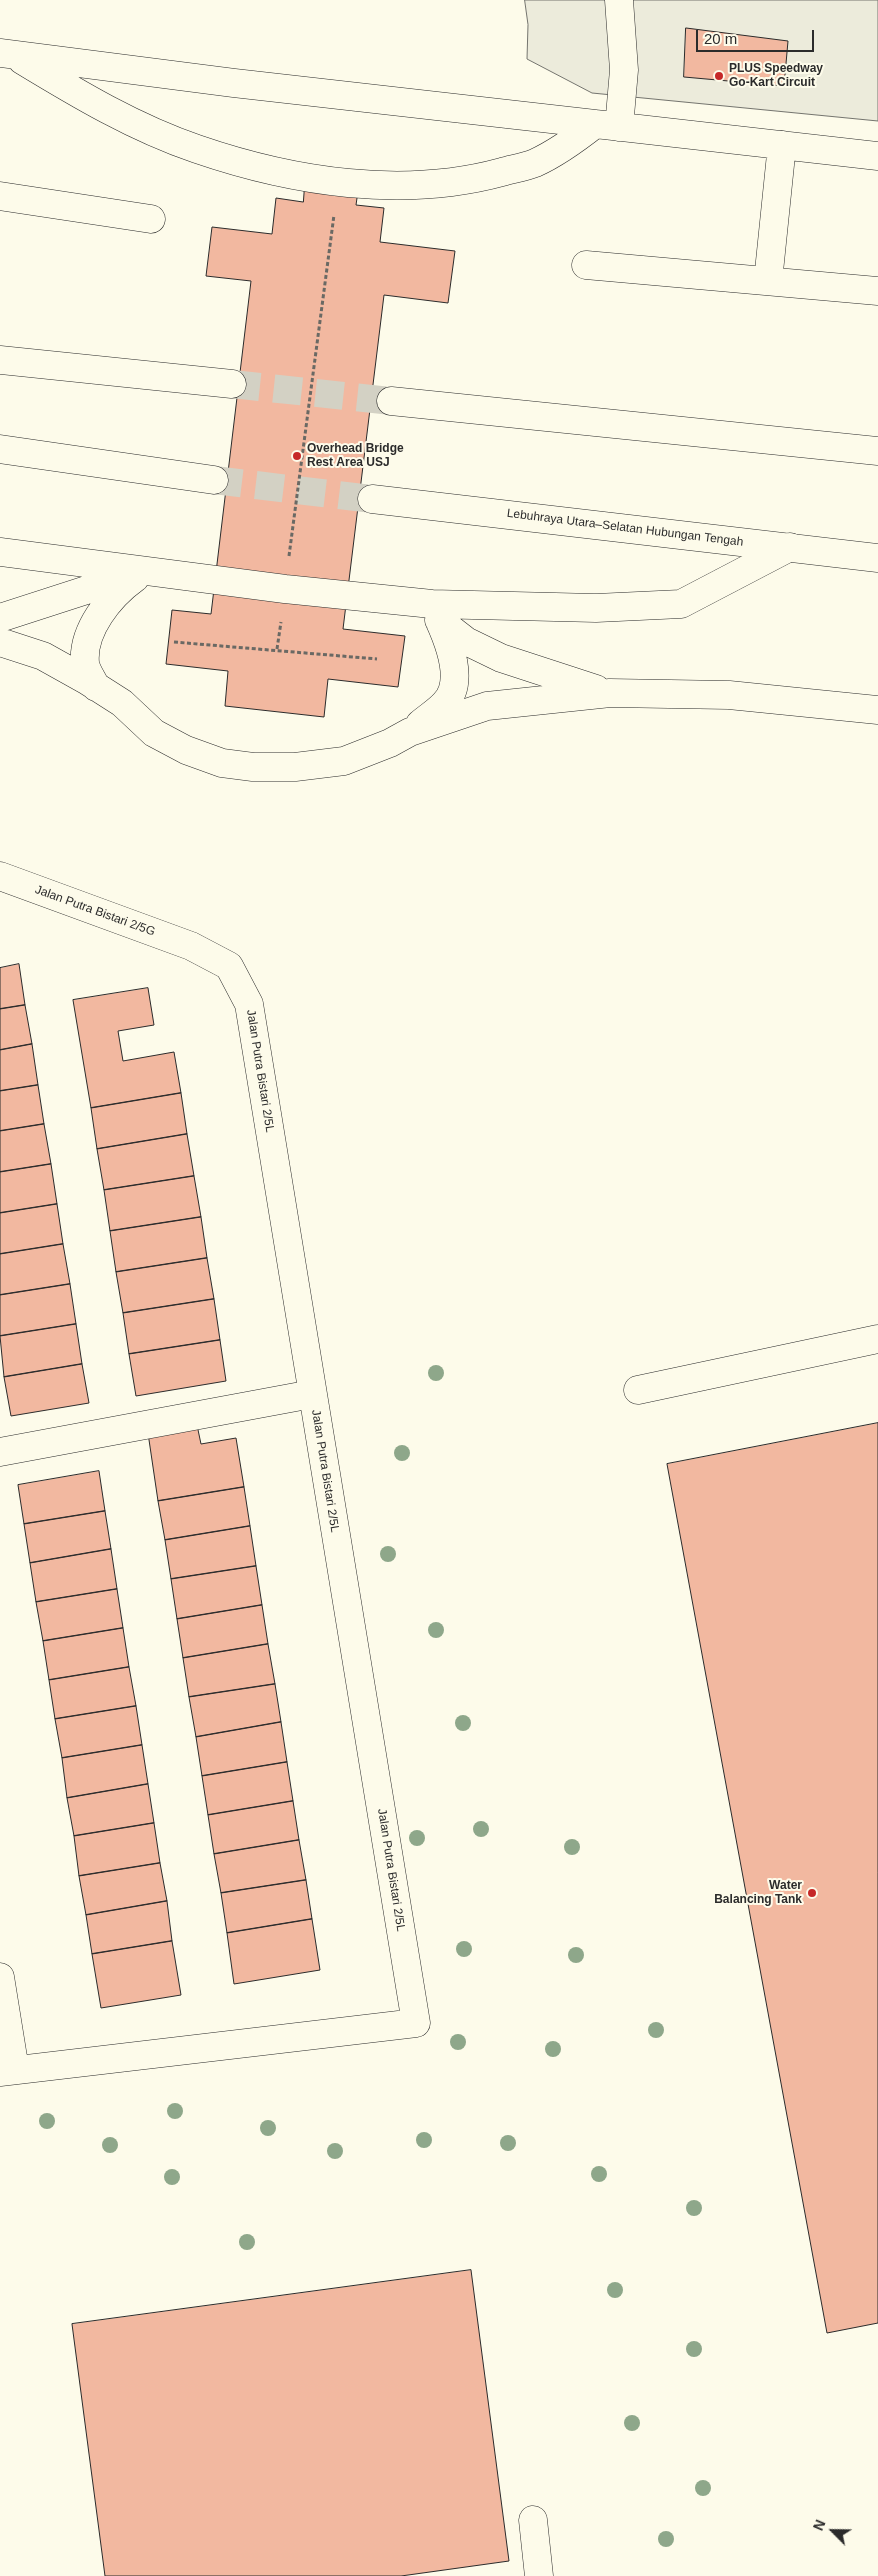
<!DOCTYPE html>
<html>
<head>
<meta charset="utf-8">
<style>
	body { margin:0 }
	#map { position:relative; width:878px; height:2576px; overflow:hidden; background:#fdfbea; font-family:Helvetica,sans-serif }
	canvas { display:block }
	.north { position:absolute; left:808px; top:2506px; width:50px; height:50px; -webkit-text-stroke:4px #fdfbea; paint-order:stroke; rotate:293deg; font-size:14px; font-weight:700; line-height:20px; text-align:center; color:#2b2b2b }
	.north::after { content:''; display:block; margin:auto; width:18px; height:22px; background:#2b2b2b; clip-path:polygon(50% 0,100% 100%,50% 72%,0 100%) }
	.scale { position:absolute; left:696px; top:30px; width:118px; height:22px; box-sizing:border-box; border:2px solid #2b2b2b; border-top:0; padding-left:6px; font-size:15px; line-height:18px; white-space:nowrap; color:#2b2b2b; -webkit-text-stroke:4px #fdfbea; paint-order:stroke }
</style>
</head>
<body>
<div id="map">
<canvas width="878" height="2576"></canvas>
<div class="north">N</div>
<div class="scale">20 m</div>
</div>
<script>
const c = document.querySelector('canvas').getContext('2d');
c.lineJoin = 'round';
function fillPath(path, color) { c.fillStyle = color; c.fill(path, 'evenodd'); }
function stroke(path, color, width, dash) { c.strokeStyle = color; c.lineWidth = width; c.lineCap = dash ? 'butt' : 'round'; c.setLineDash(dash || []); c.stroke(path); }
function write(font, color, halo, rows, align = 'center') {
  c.font = font + ' Helvetica,sans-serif'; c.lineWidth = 4; c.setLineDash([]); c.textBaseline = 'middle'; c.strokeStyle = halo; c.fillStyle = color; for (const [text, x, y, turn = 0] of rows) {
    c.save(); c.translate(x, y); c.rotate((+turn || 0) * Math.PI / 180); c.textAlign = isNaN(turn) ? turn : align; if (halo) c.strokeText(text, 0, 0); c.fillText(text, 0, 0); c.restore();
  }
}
const green = new Path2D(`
	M525 0H878V121L592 93 527 59 528 25Z`);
fillPath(green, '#ecebdb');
stroke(green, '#74746e', 1);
const building = new Path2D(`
	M686 28 788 41 784 86 684 77Z
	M305 185 358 191 356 205 384 208 380 242 455 251 448 303 384 295 343 629 405 636 398 687 328 679 324 717 225 706 228 671 166 664 172 610 211 614 251 281 206 276 212 227 272 234 276 198 303 202Z
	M19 964 25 1005 0 1009V968Z
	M148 988 154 1025 118 1031 123 1061 174 1052 181 1093 91 1108 73 1000Z
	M25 1005 32 1044 0 1050V1009Z
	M32 1044 38 1085 0 1091V1050Z
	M38 1085 44 1124 0 1131V1091Z
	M181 1093 187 1134 97 1149 91 1108Z
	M44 1124 51 1164 0 1172V1131Z
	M187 1134 194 1176 104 1190 97 1149Z
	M51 1164 57 1204 0 1213V1172Z
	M194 1176 201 1217 110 1231 104 1190Z
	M57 1204 63 1244 0 1254V1213Z
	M201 1217 207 1258 116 1272 110 1231Z
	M63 1244 70 1284 0 1295V1254Z
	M207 1258 214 1299 123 1313 116 1272Z
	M70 1284 76 1324 0 1336V1295Z
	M214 1299 220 1340 129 1354 123 1313Z
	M76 1324 82 1364 4 1377 0 1336Z
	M220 1340 226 1381 136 1396 129 1354Z
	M82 1364 89 1403 11 1416 4 1377Z
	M878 1423V2323L827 2333 667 1464Z
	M197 1425 201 1444 236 1438 244 1487 158 1501 148 1433Z
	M99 1471 105 1511 24 1524 18 1485Z
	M244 1487 250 1526 165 1540 158 1501Z
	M105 1511 111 1549 30 1563 24 1524Z
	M250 1526 256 1566 171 1579 165 1540Z
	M111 1549 117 1589 36 1602 30 1563Z
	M256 1566 262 1605 177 1619 171 1579Z
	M117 1589 123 1628 43 1641 36 1602Z
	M262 1605 268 1644 183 1658 177 1619Z
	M123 1628 129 1667 49 1680 43 1641Z
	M268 1644 275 1684 189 1697 183 1658Z
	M129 1667 136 1706 55 1719 49 1680Z
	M275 1684 281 1722 196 1737 189 1697Z
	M136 1706 142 1745 62 1758 55 1719Z
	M281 1722 287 1762 202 1776 196 1737Z
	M142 1745 148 1784 67 1798 62 1758Z
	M287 1762 293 1801 208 1815 202 1776Z
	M148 1784 154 1823 74 1836 67 1798Z
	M293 1801 299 1840 214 1854 208 1815Z
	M154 1823 160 1863 79 1876 74 1836Z
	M299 1840 306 1880 221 1893 214 1854Z
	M160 1863 167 1901 86 1915 79 1876Z
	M306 1880 312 1919 227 1933 221 1893Z
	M167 1901 172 1941 92 1954 86 1915Z
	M312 1919 320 1970 234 1984 227 1933Z
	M172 1941 181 1995 101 2008 92 1954Z
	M471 2270 509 2561 401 2576H105L72 2324Z`);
fillPath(building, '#f2b8a0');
stroke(building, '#2b2b2b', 1);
stroke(new Path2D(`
	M232 384 391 401
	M214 480 372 499`), '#d3d1c4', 28, [28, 14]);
const minor = new Path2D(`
	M0 53 234 83 878 156
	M22 60C78 94 135 128 197 149 293 182 403 199 502 172 513 169 525 167 535 163 557 153 576 139 595 124
	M619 127 624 70 619 0
	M0 196 151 219
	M586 265 878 291
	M768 281 782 145
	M0 552 285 589 432 604 596 608 681 604 790 547
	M0 618 136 574
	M439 620 466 641 501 658 596 689
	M0 642 43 656 86 680 122 703 154 733 186 750 222 763 253 767H295L344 761 390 743 410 732 487 706 610 693 729 695 878 710
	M96 687C93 680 86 671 85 663 82 630 110 596 135 578
	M420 724C428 717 438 711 445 703 465 682 449 642 439 620
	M0 876 191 946 229 966 249 1004 416 2023 0 2072
	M638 1390 878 1339
	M0 1452 312 1394
	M0 1977 15 2070
	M533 2520 539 2576`);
const highway = new Path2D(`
	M0 360 232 384
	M391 401 878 451
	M0 449 214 480
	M372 499 878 558`);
stroke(minor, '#2b2b2b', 29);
stroke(highway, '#2b2b2b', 29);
stroke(new Path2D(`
	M289 556 334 215
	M174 642 377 659
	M277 649 281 622`), '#6a6964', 3, [4, 2.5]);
stroke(minor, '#fdfbea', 28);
stroke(highway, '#fdfbea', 28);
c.fillStyle = '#8ea78a';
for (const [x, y] of [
	[436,1373],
	[402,1453],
	[388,1554],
	[436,1630],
	[463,1723],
	[481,1829],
	[417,1838],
	[572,1847],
	[464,1949],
	[576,1955],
	[656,2030],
	[458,2042],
	[553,2049],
	[175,2111],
	[47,2121],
	[268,2128],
	[424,2140],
	[508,2143],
	[110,2145],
	[335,2151],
	[599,2174],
	[172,2177],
	[694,2208],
	[247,2242],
	[615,2290],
	[694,2349],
	[632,2423],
	[703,2488],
	[666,2539]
]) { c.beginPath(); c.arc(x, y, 8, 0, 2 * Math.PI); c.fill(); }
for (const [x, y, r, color] of [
	[719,76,5,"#c62828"],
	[297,456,5,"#c62828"],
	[812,1893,5,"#c62828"]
]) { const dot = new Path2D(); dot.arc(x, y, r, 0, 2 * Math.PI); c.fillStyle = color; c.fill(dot); stroke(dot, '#fdfbea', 2); }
write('bold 12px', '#2b2b2b', '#fdfbea', [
	["PLUS Speedway",729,69],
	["Go-Kart Circuit",729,83],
	["Overhead Bridge",307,449],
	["Rest Area USJ",307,463],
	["Water",802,1886,"right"],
	["Balancing Tank",802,1900,"right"]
], 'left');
write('12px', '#2b2b2b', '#fdfbea', [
	["Lebuhraya Utara–Selatan Hubungan Tengah",625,528,7],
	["Jalan Putra Bistari 2/5G",95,911,20],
	["Jalan Putra Bistari 2/5L",260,1071,81],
	["Jalan Putra Bistari 2/5L",325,1471,81],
	["Jalan Putra Bistari 2/5L",391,1870,81]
]);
</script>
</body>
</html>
